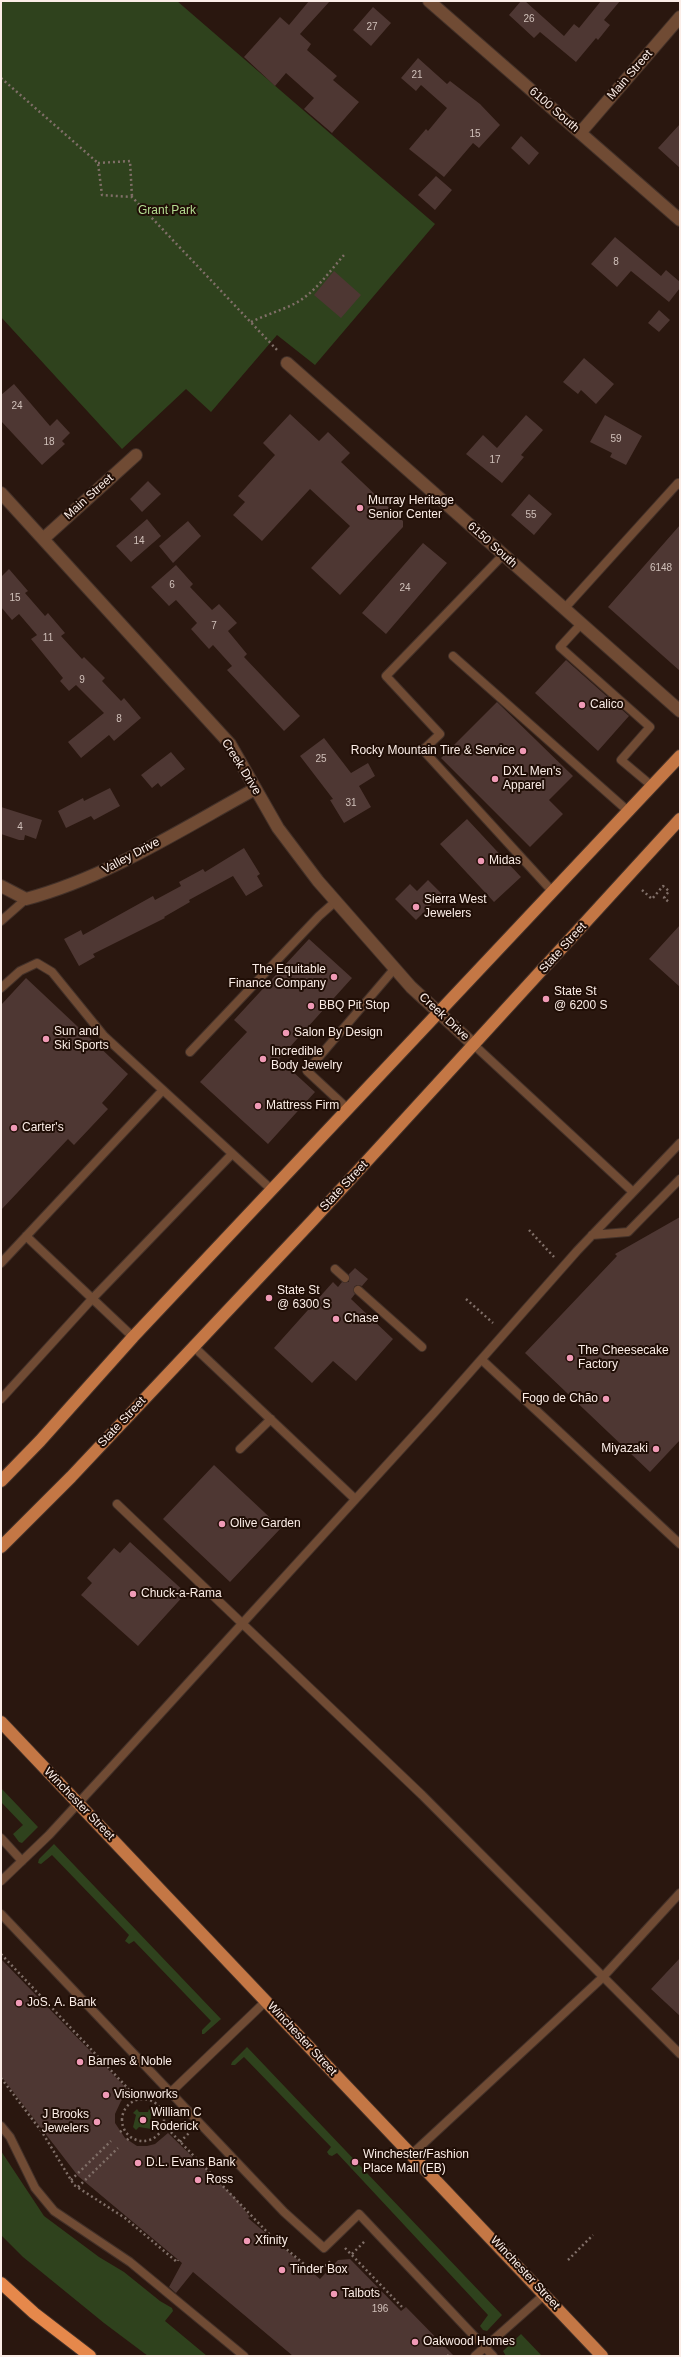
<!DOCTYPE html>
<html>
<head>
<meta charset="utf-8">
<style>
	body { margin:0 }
	#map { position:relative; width:681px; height:2357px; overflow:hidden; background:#2a170f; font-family:Helvetica,sans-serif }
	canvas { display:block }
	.frame { position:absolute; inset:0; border:2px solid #fbede7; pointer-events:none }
</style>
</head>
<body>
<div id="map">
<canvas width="681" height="2357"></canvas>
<div class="frame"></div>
</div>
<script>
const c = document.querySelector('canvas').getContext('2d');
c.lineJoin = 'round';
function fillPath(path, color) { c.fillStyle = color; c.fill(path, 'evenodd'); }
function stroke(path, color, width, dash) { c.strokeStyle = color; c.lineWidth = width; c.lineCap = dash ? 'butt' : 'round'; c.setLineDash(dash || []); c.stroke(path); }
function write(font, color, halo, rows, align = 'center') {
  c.font = font + ' Helvetica,sans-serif'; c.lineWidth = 4; c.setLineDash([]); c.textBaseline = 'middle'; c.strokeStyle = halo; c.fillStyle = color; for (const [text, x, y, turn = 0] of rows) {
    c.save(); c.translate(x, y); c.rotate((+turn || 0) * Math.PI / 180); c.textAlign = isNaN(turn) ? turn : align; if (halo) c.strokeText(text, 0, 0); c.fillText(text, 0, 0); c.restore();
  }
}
fillPath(new Path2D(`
	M1 1H177L435 224 315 365 277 335 211 412 186 389 122 449 1 317Z
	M1 1788 38 1827 22 1843 19 1842 13 1834 23 1825 1 1802Z
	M54 1844 221 2019 204 2034H202V2030L211 2021 134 1941 129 1944 125 1941 129 1935 52 1855 41 1864 38 1863 39 1859Z
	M247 2047 502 2315 487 2331 483 2330 480 2326 488 2315 337 2153 332 2156 329 2155 327 2152 331 2147 244 2057 235 2065H231L232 2062Z
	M137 2109 139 2112H148L149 2109 154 2113 151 2115 150 2124 154 2126 151 2129 139 2127 136 2130 133 2127 136 2115 133 2113Z
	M1 2151 44 2216 99 2257 124 2272 160 2301 172 2308 173 2311 165 2321 207 2356H148L104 2323 23 2257 1 2235Z
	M521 2334 542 2356H506L503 2351Z`), '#2f421d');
fillPath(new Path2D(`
	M309 1H330L300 34 311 44 307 50 337 76 333 80 359 102 332 133 304 109 314 98 286 73 275 86 244 57 280 17 289 25Z
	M521 1H525L564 36 574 24 579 28 601 1H620L604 20 610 25 598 40 596 38 576 62 540 32 534 38 509 15Z
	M373 7 391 23 371 46 353 30Z
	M418 58 447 84 450 81 480 104 500 125 479 148 473 143 444 177 409 149 426 129 428 131 447 108 421 85 416 91 401 78Z
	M680 124V168L658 148Z
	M521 136 539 153 529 165 511 148Z
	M436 176 452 190 435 210 418 195Z
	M615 237 661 276 666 270 680 282V288L669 302 631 271 617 287 591 264Z
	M334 271 361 295 341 318 314 295Z
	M659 310 670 320 659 332 648 323Z
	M584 358 614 384 596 404 581 390 578 394 563 382Z
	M14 384 50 426 57 419 70 433 62 441 65 444 42 465 1 421V395Z
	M290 414 319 441 328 432 350 453 341 462 403 521V527L340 595 311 568 350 526 310 489 262 541 233 515 245 502 238 496 275 455 263 443Z
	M526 415 543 430 521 455 524 457 502 483 466 454 483 435 497 448Z
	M605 415 642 436 626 465 610 457 612 453 590 442Z
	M148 481 161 494 142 512 130 499Z
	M529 494 552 514 534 535 511 515Z
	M147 519 161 536 131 562 116 546Z
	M188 521 201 536 173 563 159 546Z
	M680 525V671L608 607Z
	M423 543 447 563 386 634 362 613Z
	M176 565 193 584 190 587 212 610 219 604 237 623 228 631 247 654 244 657 300 716 284 731 227 670 232 666 213 645 209 649 191 629 197 623 176 600 169 606 151 587Z
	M9 569 28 591 25 593 45 616 48 613 65 633 61 636 82 659 84 657 105 678 102 681 121 701 124 698 141 718 114 741 109 735 81 758 68 742 104 713 76 685 69 691 60 681 63 678 31 639 37 635 19 614 12 620 1 607V577Z
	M566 660 629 716 598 751 535 693Z
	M497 702 573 776 549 800 563 814 530 847 441 758Z
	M324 738 351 773 368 763 375 776 359 786 371 807 344 823 330 800 333 799 300 756Z
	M171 752 185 769 161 787 158 783 152 788 141 775Z
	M110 788 120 806 94 820 91 816 66 828 58 811 83 798 84 801Z
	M1 807 42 820 36 839 25 835 24 840H19L1 834Z
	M467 819 521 877 494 902 440 844Z
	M244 848 260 874 257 876 263 886 246 896 233 876 189 900 190 902 164 917 165 918 93 954 95 957 79 966 64 939 81 930 83 935 153 896 155 900 181 886 179 882 203 869 205 872Z
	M428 880 442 894 416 920 395 899 410 884 417 891Z
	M680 925V987L649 959Z
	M309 939 352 978 279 1059 315 1092 268 1144 200 1082 247 1032 234 1020Z
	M26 978 128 1074 102 1103 108 1109 74 1145 68 1139 1 1210V1005Z
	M680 1217V1440L650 1472 525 1353 617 1256 615 1254Z
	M355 1268 368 1279 362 1286 357 1285 354 1287 355 1294 351 1299 393 1339 356 1381 333 1361 312 1383 274 1348 333 1282 338 1287 342 1282H349V1274Z
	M214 1465 281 1528 230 1582 163 1519Z
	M130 1542 186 1593 138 1646 81 1595 92 1583 87 1578 114 1548 120 1553Z
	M680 1958V2016L651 1989Z
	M1 1959 130 2092 121 2101 115 2114V2123L125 2138 137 2146H147L155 2144 168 2133 235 2198 250 2217 248 2218 320 2279 338 2260 350 2259 401 2311 406 2307 454 2356H293L193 2272 176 2293 169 2287 182 2263 78 2176 1 2076Z`), '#4e3733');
const service = new Path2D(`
	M503 555 386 676 440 734 423 750 552 891
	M564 609 678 483 680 485
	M581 624 560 647 650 727 621 760 652 786
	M453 656 628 811
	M1 921 26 899
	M1 988 20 971 37 963 52 972 104 1036 272 1190
	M474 1045 633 1192
	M190 1052 319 916 336 901
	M348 1109 307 1071 395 968
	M592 1235 628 1232 680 1179
	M26 1236 133 1337
	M1 1263 163 1090
	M335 1269 345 1278
	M358 1290 422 1347
	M193 1346 355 1499
	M482 1360 680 1544
	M1 1399 92 1299 232 1154
	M240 1449 271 1419
	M117 1504 422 1795 680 2054
	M1 1838 22 1861
	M1 1881 49 1835 107 1772 434 1413 577 1251 680 1143
	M1 1914 284 2212 324 2248 359 2214 493 2356
	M170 2093 266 2001
	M1 2126 10 2137 35 2188 54 2211 130 2262 244 2356
	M412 2154 602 1978 680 1893
	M475 2356 545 2294`);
const minor = new Path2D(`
	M429 1 680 220
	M580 133 680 17
	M287 363 680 711
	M1 493 230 744 278 828 318 881 411 987 474 1045
	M43 539 136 455
	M1 886 26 899C108 877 180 830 255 789`);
const primary = new Path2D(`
	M1 1481 40 1441 133 1337 680 756
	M1 1547 71 1477 313 1220 680 819
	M1 1722 602 2356`);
const motorway = new Path2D(`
	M1 2283 34 2313 90 2356`);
stroke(service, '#433129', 10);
stroke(minor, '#433129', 14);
stroke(primary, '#433129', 14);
stroke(motorway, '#433129', 14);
stroke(new Path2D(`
	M1 78 98 163 102 195 132 197 278 351
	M98 163 130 161 132 197
	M251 322C265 315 280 311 294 304 314 294 329 272 344 255
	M642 890 652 899 663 886 669 891 664 898 669 902
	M529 1230 554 1257
	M466 1299 493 1323
	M1 1954 138 2099
	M1 2078 42 2132 74 2185 125 2218 177 2262 178 2260
	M122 2120a21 21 0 1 1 42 0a21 21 0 1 1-42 0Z
	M164 2125 272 2237 316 2274 332 2260
	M120 2132 124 2129
	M127 2140 130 2137
	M180 2142 190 2132
	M71 2180 111 2141
	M78 2187 118 2148
	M345 2248 404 2309
	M352 2254 366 2240
	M568 2260 593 2235
	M447 2355 448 2356`), '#806f68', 2.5, [2, 3]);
stroke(service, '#704b34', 8);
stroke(minor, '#704b34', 12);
stroke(primary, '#c47745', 12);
stroke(motorway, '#e6884b', 12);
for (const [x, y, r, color] of [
	[360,508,4,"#f09ab6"],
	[582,705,4,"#f09ab6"],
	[523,751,4,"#f09ab6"],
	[495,779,4,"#f09ab6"],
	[481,861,4,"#f09ab6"],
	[416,907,4,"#f09ab6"],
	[334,977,4,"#f09ab6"],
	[546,999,4,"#f09ab6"],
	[311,1006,4,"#f09ab6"],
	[286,1033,4,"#f09ab6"],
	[46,1039,4,"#f09ab6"],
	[263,1059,4,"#f09ab6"],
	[258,1106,4,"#f09ab6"],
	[14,1128,4,"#f09ab6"],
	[269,1298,4,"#f09ab6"],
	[336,1319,4,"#f09ab6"],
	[570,1358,4,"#f09ab6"],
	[606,1399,4,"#f09ab6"],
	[656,1449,4,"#f09ab6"],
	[222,1524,4,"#f09ab6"],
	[133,1594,4,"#f09ab6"],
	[19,2003,4,"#f09ab6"],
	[80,2062,4,"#f09ab6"],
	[106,2095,4,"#f09ab6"],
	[143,2120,4,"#f09ab6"],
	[97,2122,4,"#f09ab6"],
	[355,2162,4,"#f09ab6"],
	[138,2163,4,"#f09ab6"],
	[198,2180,4,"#f09ab6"],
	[247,2241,4,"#f09ab6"],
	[282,2270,4,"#f09ab6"],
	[334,2294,4,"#f09ab6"],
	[415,2342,4,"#f09ab6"]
]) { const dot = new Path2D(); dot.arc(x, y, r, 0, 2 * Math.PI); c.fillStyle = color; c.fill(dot); stroke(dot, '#200e06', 1.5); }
write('10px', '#d0c0ba', null, [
	["26",529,19],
	["27",372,27],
	["21",417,75],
	["15",475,134],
	["8",616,262],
	["24",17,406],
	["59",616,439],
	["18",49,442],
	["17",495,460],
	["55",531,515],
	["14",139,541],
	["6148",661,568],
	["6",172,585],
	["24",405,588],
	["15",15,598],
	["7",214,626],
	["11",48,638],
	["9",82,680],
	["8",119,719],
	["25",321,759],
	["31",351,803],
	["4",20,827],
	["196",380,2309]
]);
write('12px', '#fbede7', '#200e06', [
	["Main Street",630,75,-49],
	["6100 South",554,110,41],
	["Main Street",89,497,-42],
	["6150 South",492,545,42],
	["Creek Drive",241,767,58],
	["Valley Drive",131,856,-28],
	["State Street",563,948,-48],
	["Creek Drive",444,1017,43],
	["State Street",344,1186,-47],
	["State Street",122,1422,-47],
	["Winchester Street",79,1804,46],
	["Winchester Street",302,2039,47],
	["Winchester Street",525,2273,47]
]);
write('12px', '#b4dc91', '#200e06', [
	["Grant Park",167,211]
]);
write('12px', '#fbede7', '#200e06', [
	["Murray Heritage",368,501],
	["Senior Center",368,515],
	["Calico",590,705],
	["Rocky Mountain Tire & Service",515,751,"right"],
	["DXL Men's",503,772],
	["Apparel",503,786],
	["Midas",489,861],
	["Sierra West",424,900],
	["Jewelers",424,914],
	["The Equitable",326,970,"right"],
	["Finance Company",326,984,"right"],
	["State St",554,992],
	["@ 6200 S",554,1006],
	["BBQ Pit Stop",319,1006],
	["Sun and",54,1032],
	["Ski Sports",54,1046],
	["Salon By Design",294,1033],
	["Incredible",271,1052],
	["Body Jewelry",271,1066],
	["Mattress Firm",266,1106],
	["Carter's",22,1128],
	["State St",277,1291],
	["@ 6300 S",277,1305],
	["Chase",344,1319],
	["The Cheesecake",578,1351],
	["Factory",578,1365],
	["Fogo de Chão",598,1399,"right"],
	["Miyazaki",648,1449,"right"],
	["Olive Garden",230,1524],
	["Chuck-a-Rama",141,1594],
	["JoS. A. Bank",27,2003],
	["Barnes & Noble",88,2062],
	["Visionworks",114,2095],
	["William C",151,2113],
	["Roderick",151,2127],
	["J Brooks",89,2115,"right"],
	["Jewelers",89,2129,"right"],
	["Winchester/Fashion",363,2155],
	["Place Mall (EB)",363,2169],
	["D.L. Evans Bank",146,2163],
	["Ross",206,2180],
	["Xfinity",255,2241],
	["Tinder Box",290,2270],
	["Talbots",342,2294],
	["Oakwood Homes",423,2342]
], 'left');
</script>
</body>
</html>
